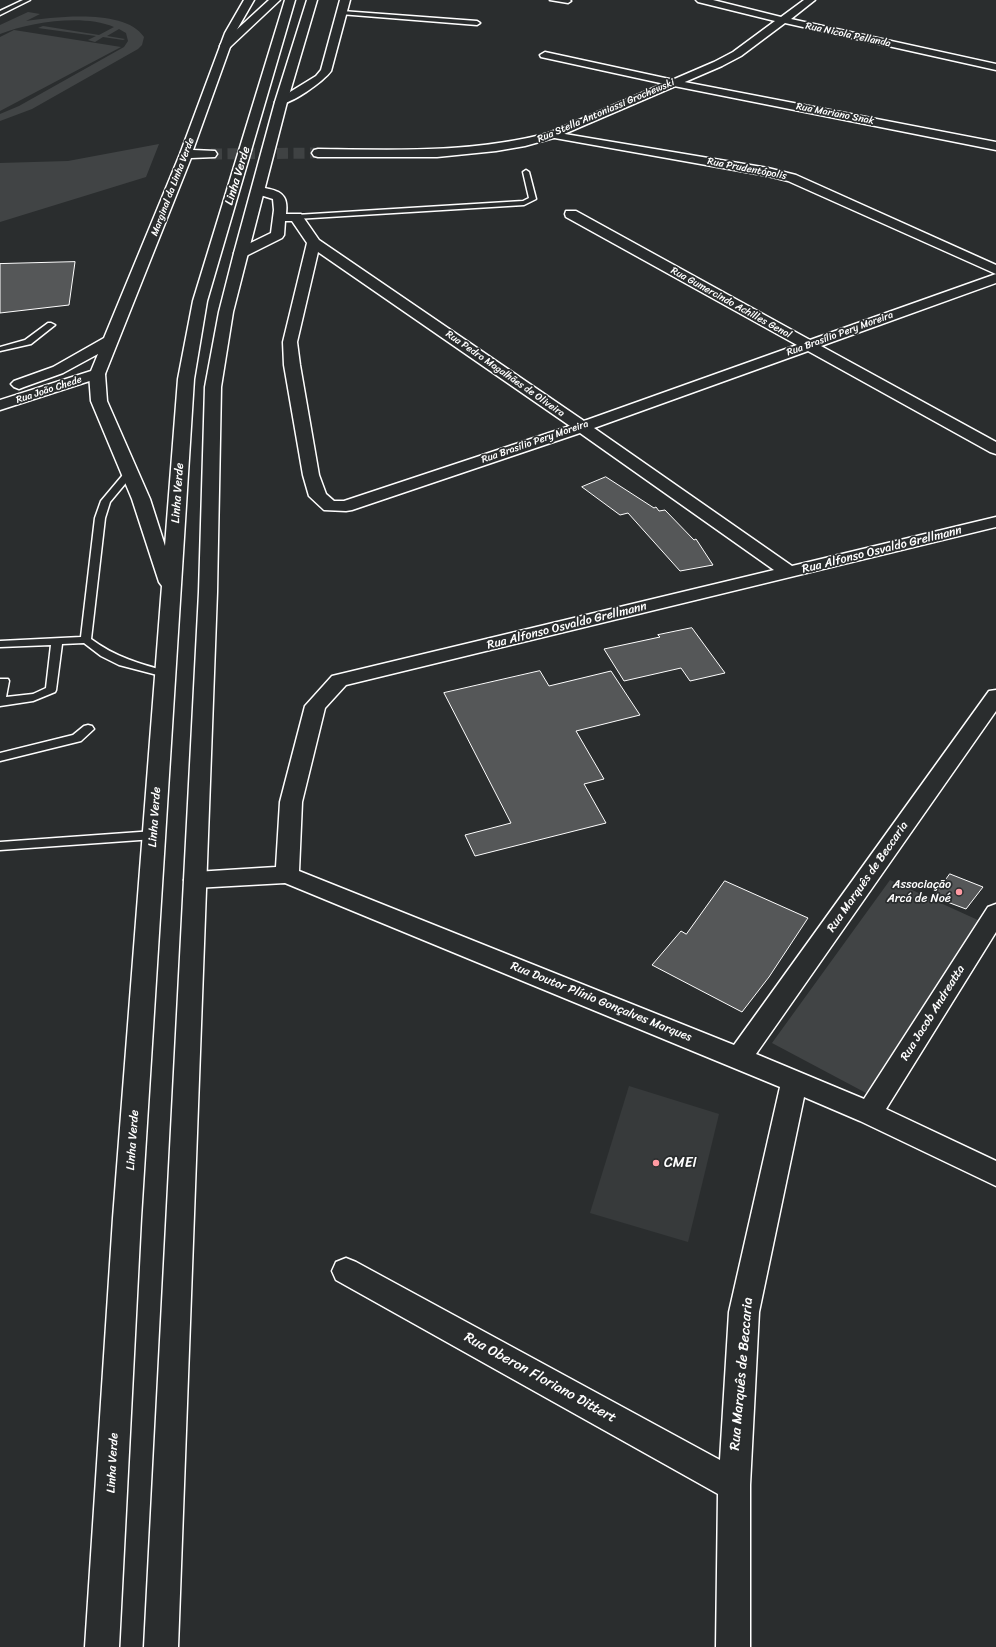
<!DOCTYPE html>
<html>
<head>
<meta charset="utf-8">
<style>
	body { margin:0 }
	canvas { display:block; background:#2a2d2e }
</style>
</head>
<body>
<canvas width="996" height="1647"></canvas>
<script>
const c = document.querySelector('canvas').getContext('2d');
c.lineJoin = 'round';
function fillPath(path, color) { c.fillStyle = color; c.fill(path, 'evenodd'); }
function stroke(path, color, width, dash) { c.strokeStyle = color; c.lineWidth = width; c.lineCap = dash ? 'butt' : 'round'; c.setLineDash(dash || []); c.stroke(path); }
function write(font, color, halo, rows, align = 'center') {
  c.font = font + ' Sriracha,sans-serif'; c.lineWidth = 3.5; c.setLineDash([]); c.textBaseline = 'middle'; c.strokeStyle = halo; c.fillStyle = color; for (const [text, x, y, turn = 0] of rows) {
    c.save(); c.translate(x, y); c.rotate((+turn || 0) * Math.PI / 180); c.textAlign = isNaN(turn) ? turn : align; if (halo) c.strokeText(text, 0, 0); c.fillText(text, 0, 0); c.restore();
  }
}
fillPath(new Path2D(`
	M629 1086 719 1114 688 1242 590 1213Z`), '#373a3b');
fillPath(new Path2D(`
	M28 12 40 14 26 21C55 17 125 8 144 37L142 45 138 49 32 109 0 121V114L19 106 124 47 128 41 126 33 119 29 107 36 125 39 123 40 103 37 95 42 88 40 96 36 38 28 43 26 99 35 114 27C83 14 31 22 0 34V25Z
	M14 30 121 47 0 111V37Z
	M159 144 146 177 0 222V163L68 161Z
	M890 880 980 921 868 1094 772 1043Z`), '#414445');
const building = new Path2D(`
	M75 262 69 305 0 313V264Z
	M606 477 654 508 656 507 659 511 665 510 694 540 696 539 713 565 680 571 628 513 620 515 582 487Z
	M692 628 725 673 690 681 681 668 624 681 604 649 660 637 658 635Z
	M540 671 549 686 611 671 640 715 576 731 604 779 584 784 606 823 475 856 465 835 511 823 444 693Z
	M950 874 983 887 966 909 934 897Z
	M725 881 808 918 769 977 742 1012 652 965 681 931 686 934Z`);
fillPath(building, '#555758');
stroke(building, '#fff', 1);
stroke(new Path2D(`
	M211 154 318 153`), '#3f4243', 11, [11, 5.5]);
const service = new Path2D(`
	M23 0H30L0 15V11Z
	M550 0H570L571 1 568 3Z
	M342 11 477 21 480 23 477 25 340 14 339 13Z
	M526 170 529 172 536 199 524 205 296 219 293 217 296 215 523 201 529 198 523 172Z
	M48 323H51L55 325 31 344 0 351V347L25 340Z
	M130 469 135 472 110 502 105 518 91 639C115 657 140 664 169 672L170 674 165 677 119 665 101 656 84 643 62 644 56 690 55 692 33 701 0 706V679H8L9 681 6 697 33 694 46 688 51 645 0 647V641L81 637 95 518 101 501 127 470Z
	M88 725 92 726 94 729 81 741 0 761V753L73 735 84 726Z
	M154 831 158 832 160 835 158 838 154 839 0 850V842Z`);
const minor = new Path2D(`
	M340 0H350L331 71C324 81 288 107 277 104L275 102 277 100 316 76 321 70Z
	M545 52 674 80 996 142V150L674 86 541 57 540 55Z
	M553 132 768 168 796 175 996 265V283L821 346 996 442V454L990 452 808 351 594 428 792 566 996 517V527L346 685 325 708 302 802 299 871 734 1045 989 691 996 690V711L756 1054 864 1099 988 907 996 904V932L886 1109 996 1161V1186L860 1121 804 1097 759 1312 750 1485V1647H716L718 1494 336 1280 332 1271 336 1262 346 1258 356 1262 720 1460 729 1312 780 1087 285 883 195 888 187 886 184 880 187 874 195 872 276 867 280 802 305 706 332 676 774 570 580 433 352 510 346 511 324 510 309 496 303 475 284 365 283 342 307 243 292 221H285L284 235 282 238 246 256H236L234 253 236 250 271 233 274 210 273 199 254 193 252 190 254 187C259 186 264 188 269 189 284 192 288 199 286 214H301L319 240 584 421 797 345 566 217 565 214 566 211H576L810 340 996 274 788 181 768 176 549 137 547 135 549 133ZM318 252 570 426 344 501H334L326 494 319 475 300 365 297 342Z`);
const secondary = new Path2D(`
	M244 0H254L235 33 193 150 215 151 217 154 215 157 191 158 105 374 102 377 0 410V400L91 371 98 354 63 373 24 387 19 389 14 387 11 384 14 381 53 367 104 338 180 154 225 33Z
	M696 0H713L781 17 804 0H815L791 19 996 64V70L785 23 741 56 722 66 557 137 525 146 496 151 437 157H318L314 156 312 153 314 150 318 149C396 150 473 153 549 133L714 62 733 52 775 21 698 2Z`);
const trunk = new Path2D(`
	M269 0H280L229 48H221L220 46 221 44Z
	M285 0H295L207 301 194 379 141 1218 119 1647H85L113 1218 162 586 159 582 132 499 91 401 89 374 92 371 97 369 102 371 105 374 107 401 150 499 165 546 178 379 193 301Z
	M307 0H317L287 102 248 253 233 312 221 387 217 592 178 1647H144L199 592 205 387 219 312 234 253 275 102Z`);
stroke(service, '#fff', 3);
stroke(minor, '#fff', 3);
stroke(secondary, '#fff', 3);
stroke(trunk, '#fff', 3);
fillPath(service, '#2a2d2e');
fillPath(minor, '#2a2d2e');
fillPath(secondary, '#2a2d2e');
fillPath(trunk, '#2a2d2e');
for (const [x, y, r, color] of [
	[959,892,4,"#ff9aa2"],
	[656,1163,4,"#ff9aa2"]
]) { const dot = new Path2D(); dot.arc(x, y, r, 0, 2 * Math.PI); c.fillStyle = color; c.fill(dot); stroke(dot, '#2a2d2e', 1.5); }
write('10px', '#fff', '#2a2d2e', [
	["Rua Nicola Pellanda",848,35,12],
	["Rua Stella Antoniassi Grochewski",606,111,-23],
	["Rua Mariano Snak",835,114,11],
	["Rua Prudentópolis",747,169,11],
	["Marginal da Linha Verde",173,187,-69],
	["Rua Gumercindo Achilles Genol",731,303,29],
	["Rua Brasílio Pery Moreira",840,334,-20],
	["Rua Pedro Magalhães de Oliveira",505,374,35],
	["Rua João Chede",49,390,-18],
	["Rua Brasílio Pery Moreira",535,442,-19]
]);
write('12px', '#fff', '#2a2d2e', [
	["Linha Verde",238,176,-73],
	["Linha Verde",178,493,-86],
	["Rua Alfonso Osvaldo Grellmann",882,550,-14],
	["Rua Alfonso Osvaldo Grellmann",567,626,-14],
	["Linha Verde",155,817,-86],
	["Rua Marquês de Beccaria",868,877,-55],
	["Rua Doutor Plínio Gonçalves Marques",601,1002,22],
	["Rua Jacob Andreatta",933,1013,-58],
	["Linha Verde",133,1140,-86],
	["Linha Verde",113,1463,-87]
]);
write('12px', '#fff', '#2a2d2e', [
	["Associação",951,885],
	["Arcá de Noé",951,899]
], 'right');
write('14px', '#fff', '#2a2d2e', [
	["CMEI",664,1163]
], 'left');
write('14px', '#fff', '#2a2d2e', [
	["Rua Marquês de Beccaria",742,1374,-85],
	["Rua Oberon Floriano Dittert",540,1378,29]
]);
</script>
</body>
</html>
